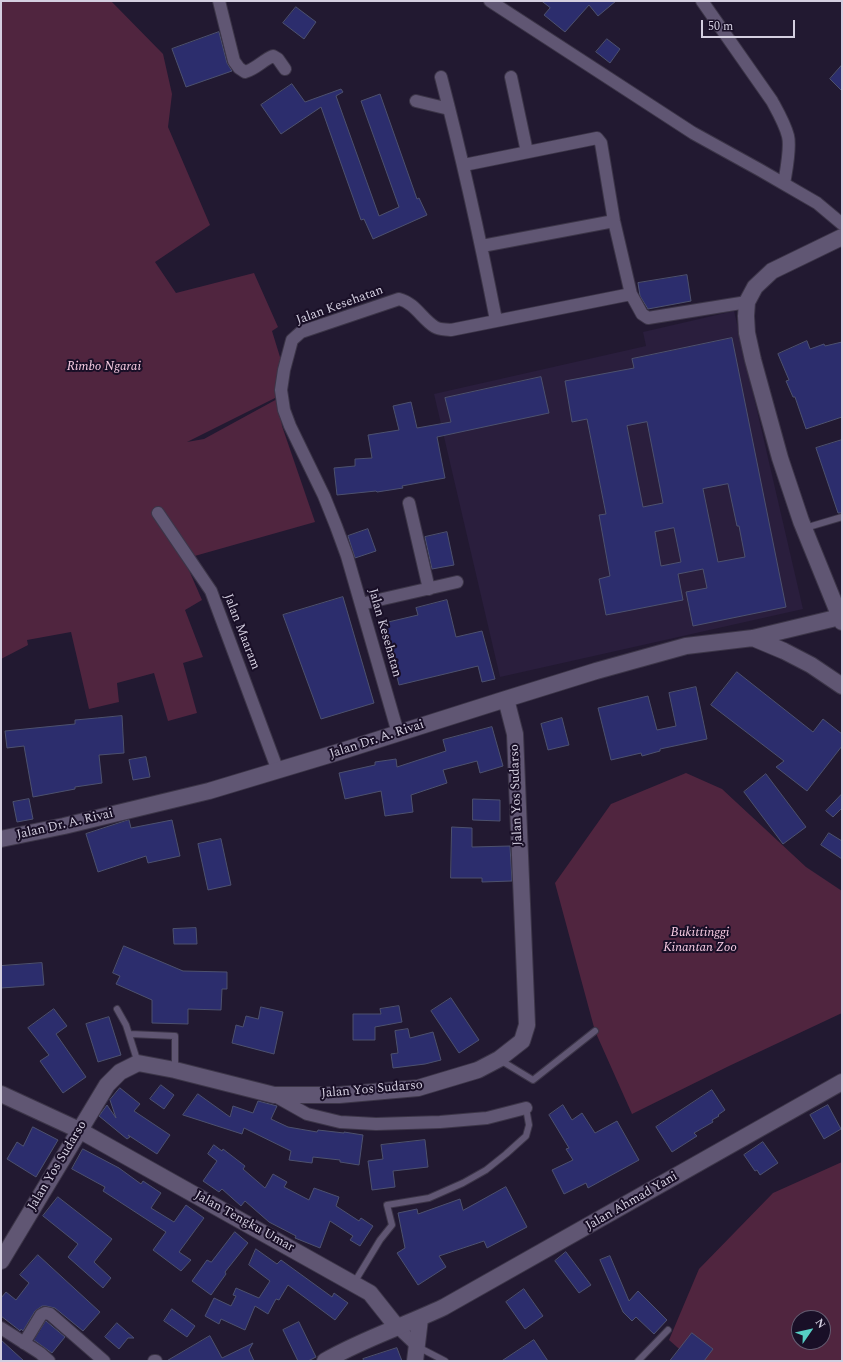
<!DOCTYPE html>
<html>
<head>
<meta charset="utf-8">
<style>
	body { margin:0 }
	#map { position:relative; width:843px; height:1362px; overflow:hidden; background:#221931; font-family:Spectral,serif }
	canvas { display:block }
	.frame { position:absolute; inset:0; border:2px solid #d4cfe0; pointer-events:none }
	.north { position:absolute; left:791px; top:1310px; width:40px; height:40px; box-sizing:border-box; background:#190f27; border:1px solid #645c71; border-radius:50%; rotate:56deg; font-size:11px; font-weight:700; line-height:16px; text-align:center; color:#d4cfe0 }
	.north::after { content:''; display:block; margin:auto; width:14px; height:18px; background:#56cec4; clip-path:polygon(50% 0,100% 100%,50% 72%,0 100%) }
	.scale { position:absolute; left:701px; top:20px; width:94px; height:18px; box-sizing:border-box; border:2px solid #d4cfe0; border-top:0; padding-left:5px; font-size:12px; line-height:14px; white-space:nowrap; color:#d4cfe0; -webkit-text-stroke:3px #190f27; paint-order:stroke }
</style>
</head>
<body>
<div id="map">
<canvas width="843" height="1362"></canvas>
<div class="frame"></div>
<div class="north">N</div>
<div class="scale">50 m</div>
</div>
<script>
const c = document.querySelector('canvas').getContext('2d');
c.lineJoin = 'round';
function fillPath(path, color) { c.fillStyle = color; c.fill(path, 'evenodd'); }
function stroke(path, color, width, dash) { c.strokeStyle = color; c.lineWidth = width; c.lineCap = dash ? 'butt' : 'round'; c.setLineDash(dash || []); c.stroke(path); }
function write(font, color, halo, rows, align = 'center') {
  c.font = font + ' Spectral,serif'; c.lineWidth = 4; c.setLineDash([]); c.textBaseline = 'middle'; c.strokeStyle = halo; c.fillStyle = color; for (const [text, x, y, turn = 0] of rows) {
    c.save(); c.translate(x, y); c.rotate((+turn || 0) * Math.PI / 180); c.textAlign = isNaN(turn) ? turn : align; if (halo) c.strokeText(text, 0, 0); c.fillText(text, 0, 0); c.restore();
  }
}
fillPath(new Path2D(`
	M734 311 803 609 500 677 434 394 646 346 643 332Z`), '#2a1e3d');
fillPath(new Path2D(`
	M1 1H111L163 54 172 94 168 127 210 225 155 262 176 293 254 273 278 327 272 331 280 357 291 354 281 395 187 442 204 439 279 398 282 426 315 522 184 559 202 600 185 610 203 657 183 663 197 713 168 721 154 673 117 683 119 702 89 709 71 632 27 640 28 645 1 659Z
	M686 773 722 789 806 867 842 891V1013L729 1066 632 1114 595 1031 555 883 611 804Z
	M842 1162V1361H693L669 1340 699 1269 773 1193ZM799 1318H823V1342H799Z`), '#50253f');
const building = new Path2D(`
	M542 1H616L598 16 589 5 565 32 544 15 550 8Z
	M296 7 316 22 304 39 283 23Z
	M219 32 227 63 232 71 186 87 172 49Z
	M607 39 620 49 610 63 596 52Z
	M842 65V91L830 79Z
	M292 84 305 102 341 89 343 92 336 96 379 216 399 207 361 101 380 94 417 199 419 198 427 215 373 239 364 219 361 220 321 107 281 134 261 105Z
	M687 275 691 301 648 309 640 296 638 283Z
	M732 338 786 607 693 626 686 592 707 588 703 569 678 574 683 600 606 615 599 579 610 576 599 515 606 514 587 419 572 422 565 381 634 368 632 359ZM647 422 663 503 643 507 627 426ZM728 484 737 526H739L745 557 718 562 703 489ZM674 528 681 562 661 566 655 532Z
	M807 341 810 349 824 344 825 346 842 342V417L806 429 795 397H793L786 381 789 380 778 354Z
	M541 377 549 413 437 437 445 478 402 486 403 488 377 492 376 491 337 495 334 468 355 466V459L372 458 368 435 399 430 393 406 411 402 417 428 451 422 445 398Z
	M842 440V513H838L816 448Z
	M368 529 376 551 355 558 348 536Z
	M447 532 454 565 432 569 425 537Z
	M343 597 374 703 321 719 283 615Z
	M447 600 456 637 482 631 495 679 482 682 478 666 399 685 384 623 418 615 416 608Z
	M737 672 813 732 823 719 842 734V746L807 791 776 767 784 761 711 705Z
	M696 687 707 739 660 749V751L642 756 641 753 611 760 598 708 648 696 657 730 676 726 669 693Z
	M122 716 124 753 99 755 102 783 75 787V789L33 797 24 746 7 748 5 731 75 724V720L97 718Z
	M562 718 569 745 548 750 541 724Z
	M492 727 503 766 480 773 477 761 443 770 447 783 411 795 413 812 385 816 381 791 345 799 339 773 375 765V762L396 759 397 767 446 751 443 740Z
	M146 757 150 777 133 780 129 760Z
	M766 774 806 827 783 844 744 792Z
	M842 794V808L833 817 826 811Z
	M29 799 33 819 17 822 13 802Z
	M473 799 500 800V821L473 820Z
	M129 820 131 828 172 820 180 856 148 863 146 856 98 872 86 834Z
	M452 827 472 828V847L510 846 512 881 482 882V878H451Z
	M829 833 842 841V859L821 845Z
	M221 839 231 885 208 890 198 844Z
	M196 928 197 944H174L173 929Z
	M124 946 183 971 227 972V989H222L221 1010 188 1009V1024L152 1023V1000L116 984 120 976 113 973Z
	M42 963 44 985 1 988V966Z
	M451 998 479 1040 459 1053 431 1011Z
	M399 1006 402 1022 375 1027V1040H353V1014H381L380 1009Z
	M261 1007 283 1012 274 1054 232 1043 236 1025 243 1027 246 1016 258 1019Z
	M54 1009 67 1026 56 1034 86 1077 63 1093 40 1061 49 1055 28 1028Z
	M109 1017 121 1055 98 1062 86 1024Z
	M408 1029 410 1038 433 1032 441 1060 425 1064 393 1068 391 1054 398 1053 395 1031Z
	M161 1085 174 1095 164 1109 150 1099Z
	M120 1088 140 1104 134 1111 170 1135 157 1154 128 1135 130 1137 127 1139 99 1116 107 1105 116 1118 110 1100Z
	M712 1090 725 1110 718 1115 719 1116 712 1120 713 1122 694 1133 697 1136 672 1152 656 1127Z
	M198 1094 230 1117 233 1106 253 1113 258 1101 277 1106 271 1119 288 1127 317 1132 318 1130 344 1133V1132L363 1135 359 1165 340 1162V1160L313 1157 312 1163 289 1160 291 1151 244 1128 242 1134 183 1115Z
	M563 1105 572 1120 582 1113 595 1133 617 1121 639 1160 588 1188 586 1183 564 1194 552 1170 573 1160 566 1149 569 1148 549 1115Z
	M828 1105 841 1129 824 1139 810 1115Z
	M33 1127 58 1140 36 1177 7 1159 17 1142 23 1146Z
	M425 1140 428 1167 393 1171 395 1187 372 1190 368 1161 383 1159 381 1145Z
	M763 1142 778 1163 760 1175 757 1170 755 1171 744 1155Z
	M214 1145 222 1151 223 1149 245 1166 243 1169 265 1188 273 1174 287 1182 284 1187 309 1200 314 1188 339 1197 336 1206 359 1221 361 1218 373 1226 360 1246 350 1240 353 1236 330 1221 320 1248 295 1238 296 1236 269 1222 245 1201 241 1206 222 1189 219 1192 203 1181 217 1161 208 1154Z
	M83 1149 119 1168 141 1184 143 1181 161 1193 151 1208 174 1222 186 1205 204 1218 179 1252 191 1260 181 1271 153 1250 166 1232 103 1191 105 1187 72 1169Z
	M506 1187 527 1227 487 1248 484 1241 439 1256 446 1267 418 1285 397 1253 405 1248 398 1213 417 1209 418 1214 460 1199 463 1210Z
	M58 1197 112 1239 94 1262 111 1278 103 1288 68 1257 78 1244 43 1216Z
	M235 1232 248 1243 225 1272 226 1274 211 1295 192 1281 207 1260 211 1262Z
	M256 1249 277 1264 281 1260 332 1297 334 1293 348 1303 335 1320 288 1285 279 1300 276 1299 268 1314 255 1306 245 1330 221 1319 219 1324 205 1316 214 1298 231 1306 236 1296 233 1295 236 1288 259 1298 270 1281 249 1265Z
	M566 1252 591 1285 579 1293 555 1261Z
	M38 1255 100 1312 83 1331 55 1308 46 1306H42L35 1311 23 1331 21 1329 20 1331 19 1330 1 1316V1298L6 1292 16 1300 29 1283 20 1275Z
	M610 1256 629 1301 638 1291 667 1320 654 1334 636 1317 632 1321 623 1312 600 1260Z
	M524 1289 543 1316 525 1329 506 1302Z
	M172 1309 195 1326 187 1337 164 1321Z
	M46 1321 65 1337 52 1353 34 1340Z
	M299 1322 316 1357 308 1361H298L283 1330Z
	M117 1323 134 1338H128L119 1349 105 1337Z
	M692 1333 713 1349 704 1361H670Z
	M210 1336 222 1358 253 1343 249 1350 254 1361H167Z
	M1 1340 24 1361H1Z
	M534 1340 548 1361H502Z
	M397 1348 402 1361H364L363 1359Z`);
fillPath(building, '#2c2d6d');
stroke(building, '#4d516e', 1);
const lane = new Path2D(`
	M805 528 842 517
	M117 1009 126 1025 138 1063
	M130 1034 175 1036V1069
	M500 1060 533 1080 595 1031
	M354 1283 380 1240 392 1225 387 1205 429 1198 463 1183 486 1170 506 1154 526 1136 529 1125 526 1108
	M418 1347 445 1361
	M638 1361 668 1330`);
const street = new Path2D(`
	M219 1 234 61 239 68 245 72C256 69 263 60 273 56L278 59 285 69
	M490 1 693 133 760 170 817 203 842 224
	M702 1 772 101C778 112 785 124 788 136 791 148 786 171 784 184
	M441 77C462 157 480 238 496 320
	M511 77 527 152
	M416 101 449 109
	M464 165 597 138 601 143 614 221 631 294 642 314 648 318 747 302
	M482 246 614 221
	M409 503 429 589
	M158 513 211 591 278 771
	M361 604 457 582
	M398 733 347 556 336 526 324 496 290 426 284 410 281 390 284 370 292 340 301 332 399 299C415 303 422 319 435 327 440 330 445 329 451 330L631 294
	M275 1096 307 1114 340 1122 376 1124 440 1122 487 1118 526 1108
	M397 1327 416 1345
	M1 1328 40 1353 49 1361
	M24 1343 41 1315 45 1313 50 1314 104 1361
	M154 1361H156`);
const secondary = new Path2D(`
	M842 237 772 271 755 287 747 302 746 316 747 333 753 360 780 458 801 521 842 622
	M753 638 784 651 811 665 842 686
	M1 839 64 826 209 791 342 751 506 699 596 671 686 646 753 638 840 617
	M1 1094 79 1130 370 1293 397 1327
	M1 1261 107 1085 120 1072 138 1063 175 1070 274 1095H339L418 1088 478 1070 499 1059 522 1041 527 1025 515 734 506 699
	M325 1361C363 1339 404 1326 444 1307L842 1082
	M415 1361 420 1319`);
stroke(lane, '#3c3548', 8);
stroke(street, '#3c3548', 14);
stroke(secondary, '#3c3548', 18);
stroke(lane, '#605673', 6);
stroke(street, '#605673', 12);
stroke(secondary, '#605673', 16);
write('13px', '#d4cfe0', '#190f27', [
	["Jalan Kesehatan",340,306,-20],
	["Jalan Maaram",241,632,69],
	["Jalan Kesehatan",384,633,74],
	["Jalan Dr. A. Rivai",377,740,-18],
	["Jalan Yos Sudarso",517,795,-92],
	["Jalan Dr. A. Rivai",65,825,-13],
	["Jalan Yos Sudarso",372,1090,-5],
	["Jalan Yos Sudarso",58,1166,-59],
	["Jalan Ahmad Yani",632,1202,-30],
	["Jalan Tengku Umar",244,1222,29]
]);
write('italic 13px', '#f7cce3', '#190f27', [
	["Rimbo Ngarai",104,367],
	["Bukittinggi",700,933],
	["Kinantan Zoo",700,948]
]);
</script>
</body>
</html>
